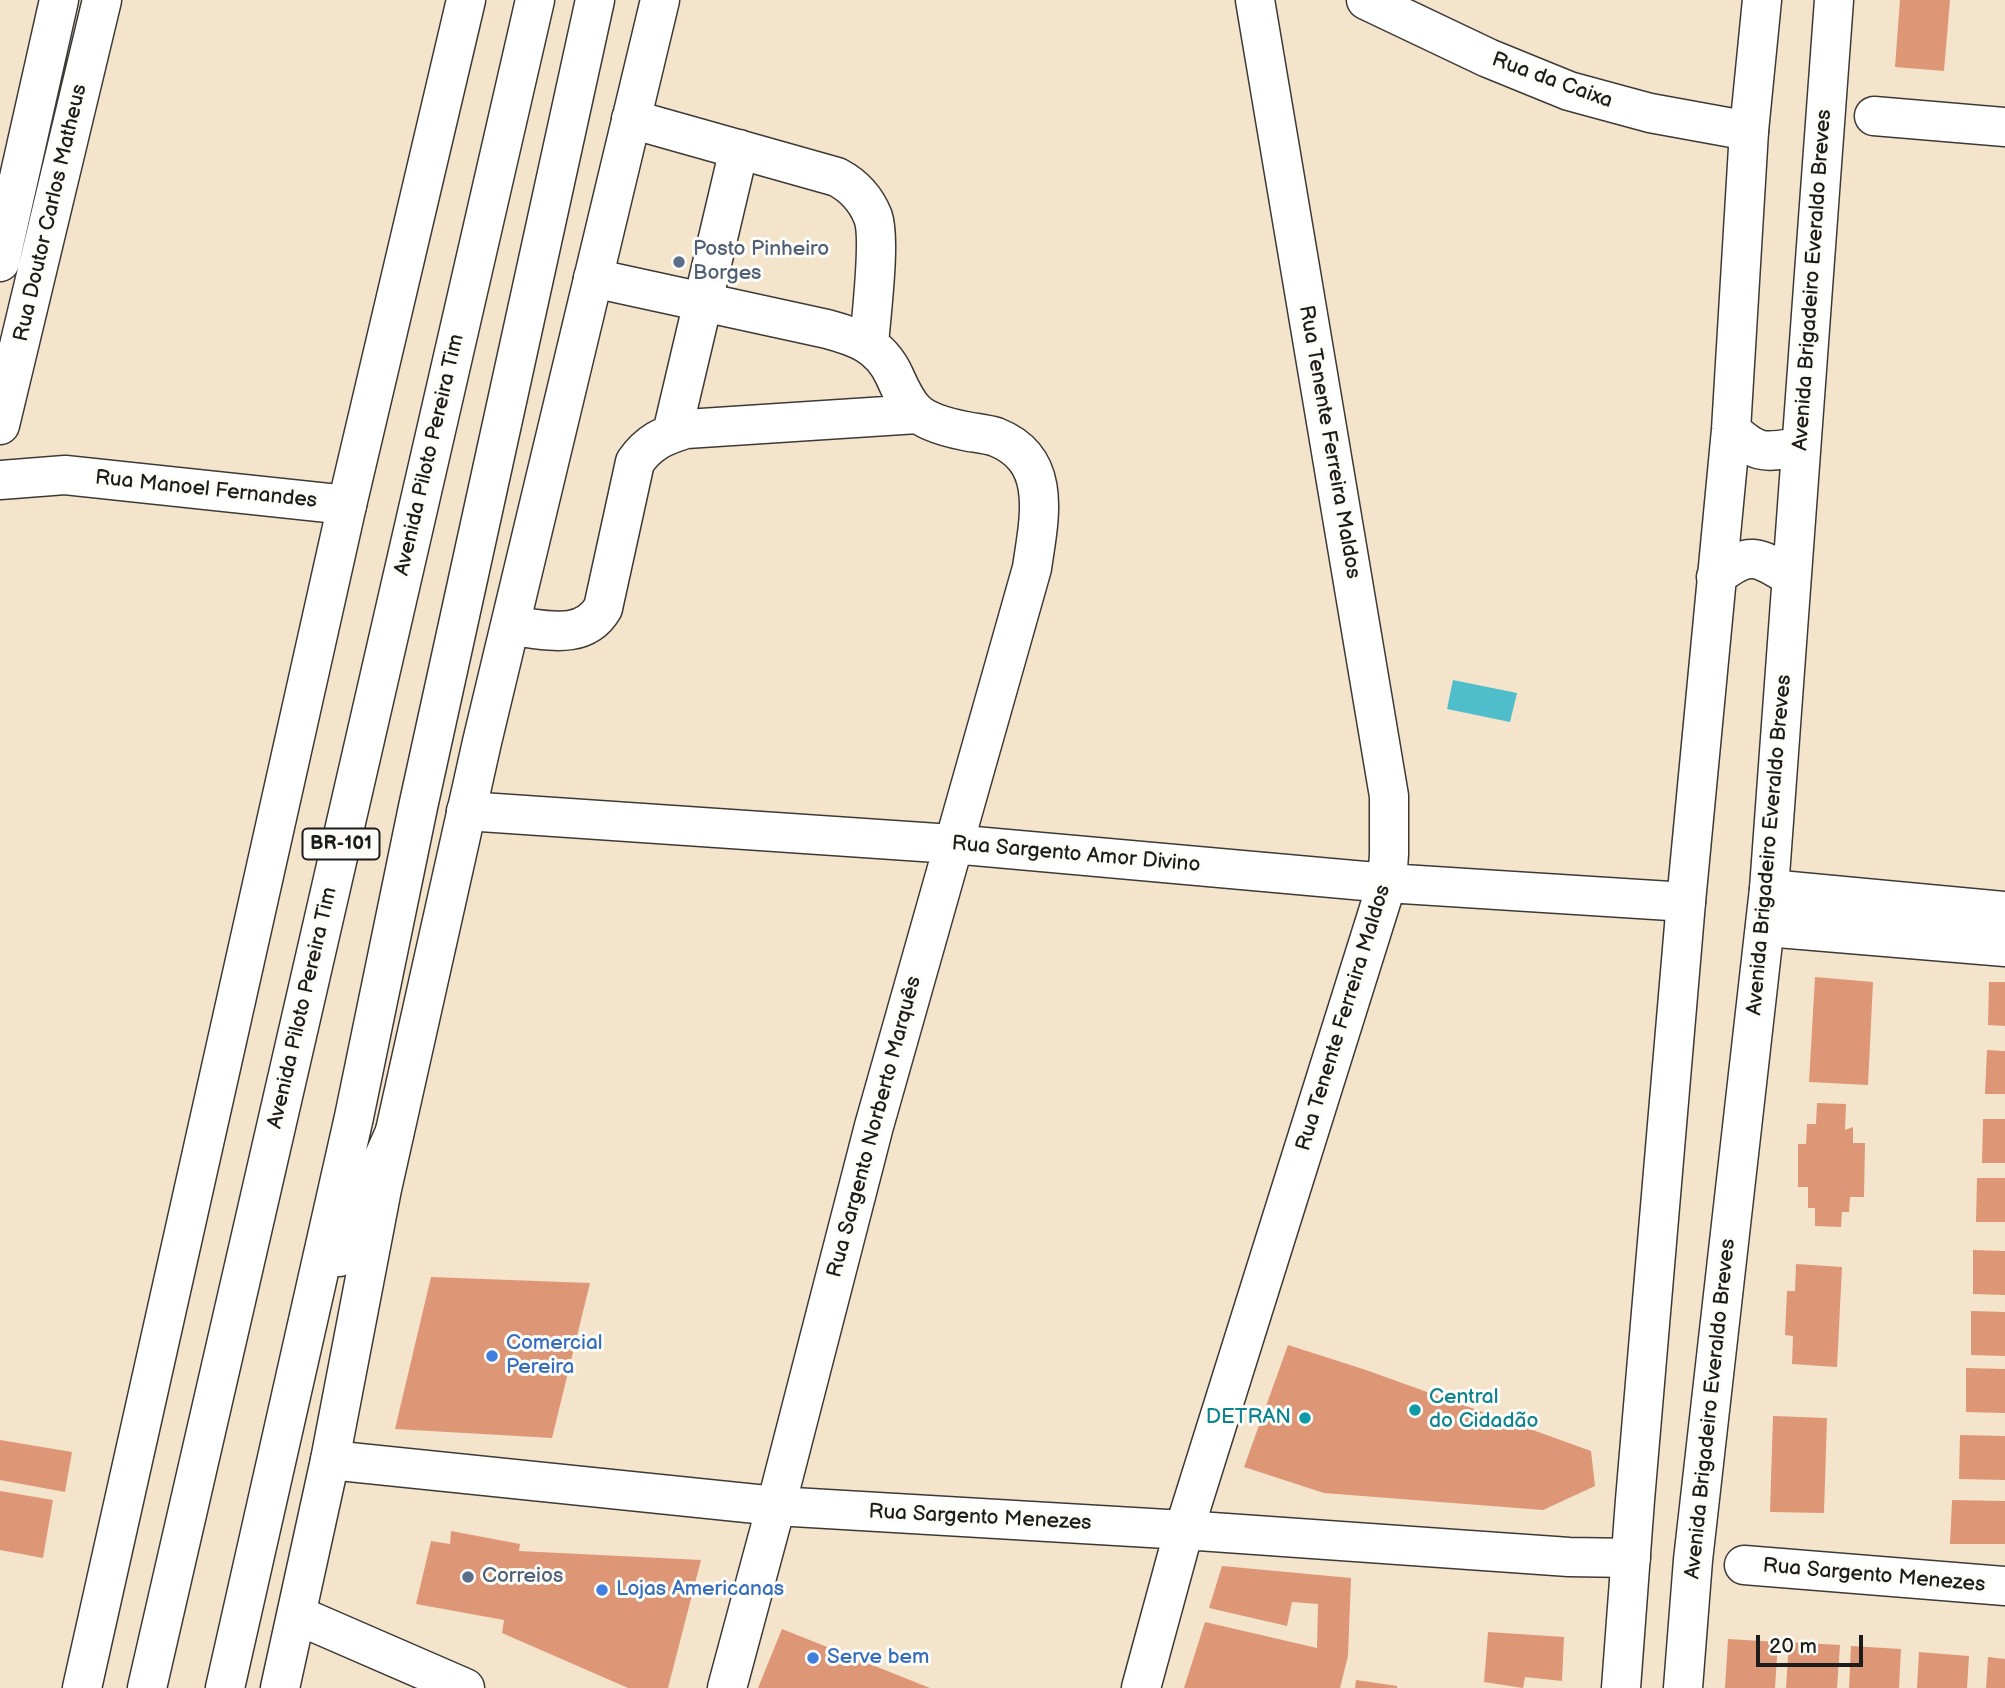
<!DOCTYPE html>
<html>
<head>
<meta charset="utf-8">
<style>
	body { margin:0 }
	#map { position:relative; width:2005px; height:1688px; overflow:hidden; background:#f5e4cc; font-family:"Balsamiq Sans",sans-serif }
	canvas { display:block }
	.scale { position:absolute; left:1756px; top:1635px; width:107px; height:32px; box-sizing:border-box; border:4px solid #1c1c1c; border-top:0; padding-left:9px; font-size:21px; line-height:24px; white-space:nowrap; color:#1c1c1c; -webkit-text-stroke:5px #fdfcf7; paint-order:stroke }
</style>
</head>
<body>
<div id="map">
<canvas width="2005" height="1688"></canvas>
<div class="scale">20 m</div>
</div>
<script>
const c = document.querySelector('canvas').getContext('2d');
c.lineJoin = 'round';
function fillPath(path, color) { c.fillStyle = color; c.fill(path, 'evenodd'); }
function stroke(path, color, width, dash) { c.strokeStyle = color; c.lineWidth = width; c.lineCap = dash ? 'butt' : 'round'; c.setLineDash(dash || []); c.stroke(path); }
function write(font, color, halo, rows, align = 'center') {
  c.font = font + ' "Balsamiq Sans",sans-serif'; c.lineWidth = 6; c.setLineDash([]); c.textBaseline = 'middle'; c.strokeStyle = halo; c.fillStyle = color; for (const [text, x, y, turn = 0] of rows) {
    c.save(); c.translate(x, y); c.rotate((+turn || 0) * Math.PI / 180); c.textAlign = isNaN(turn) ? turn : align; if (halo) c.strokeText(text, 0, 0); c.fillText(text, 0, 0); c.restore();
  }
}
fillPath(new Path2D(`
	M1453 680 1517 693 1510 722 1447 709Z`), '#50bdca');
fillPath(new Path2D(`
	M1900 0H1950L1944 71 1895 67Z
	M1815 977 1873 982 1868 1085 1809 1082Z
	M1989 982H2005V1026L1988 1025Z
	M1987 1050 2005 1051V1094H1985Z
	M1817 1103 1846 1104 1845 1130 1853 1127V1143H1865L1864 1197H1850L1849 1212H1842L1841 1227 1815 1226V1208H1808V1187H1798V1144H1806L1807 1124H1816Z
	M1983 1119H2005V1163H1982Z
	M1977 1178H2005V1222H1976Z
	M1973 1250 2005 1251V1295L1973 1294Z
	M1796 1264 1842 1267 1837 1367 1792 1364 1793 1336 1785 1335 1787 1291H1795Z
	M431 1277 590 1283 552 1438 395 1429Z
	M1971 1311 2005 1312V1356L1971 1355Z
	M1288 1345 1366 1370 1591 1451 1595 1486 1543 1510 1324 1493 1244 1467Z
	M1966 1368 2005 1369V1413L1966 1412Z
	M1773 1416 1827 1418 1824 1513 1770 1512Z
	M1960 1435 2005 1436V1480L1959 1479Z
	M0 1440 72 1452 65 1492 0 1480Z
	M0 1491 53 1500 43 1558 0 1550Z
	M1952 1500 2005 1501V1544H1950Z
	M451 1531 520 1544 519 1551 701 1560 668 1688H628L502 1633 504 1620 416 1604 431 1541 450 1544Z
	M1222 1566 1351 1578 1348 1656 1340 1688H1184L1205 1622 1317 1648 1318 1604 1292 1602 1287 1626 1209 1608Z
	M782 1629 930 1688H758Z
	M1488 1632 1564 1637 1562 1681 1525 1677 1523 1688 1484 1682Z
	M1728 1639 1778 1642 1775 1688H1725Z
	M1789 1642 1840 1645 1837 1688H1786Z
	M1851 1646 1901 1649 1899 1688H1849Z
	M1919 1652 1969 1656 1967 1688H1917Z
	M1988 1657 2005 1659V1688H1986Z
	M1356 1680 1397 1686V1688H1355Z`), '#dd9777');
const minor = new Path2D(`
	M1366 0 1488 58 1569 91 1650 113 1749 131
	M1874 116 2005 127
	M631 119 837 177C854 186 866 199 873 217 881 239 871 317 869 344
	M0 262 59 0
	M593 278 827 329C857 337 880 345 894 375 900 388 905 401 915 411 926 422 950 428 965 431 975 433 986 434 996 437 1054 460 1039 519 1032 568L874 1126 776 1506 727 1688
	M0 425 102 0
	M672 433 739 149
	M0 480 65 475 347 505
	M511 626C544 629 583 642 603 608L635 462C649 442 663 436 686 429L917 414
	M466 811 952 844 1387 883 1686 902
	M1769 889 2005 911
	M1766 927 2005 947
	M330 1460 776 1506 1184 1530 1569 1557 1631 1558
	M1744 1565 2005 1586
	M297 1615 465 1688
	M1141 1688 1184 1530 1387 883 1389 854V796L1255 0`);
const major = new Path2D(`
	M1731 430C1759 456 1764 452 1801 447
	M1716 577C1749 550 1758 556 1791 577
	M82 1688 347 505 466 0
	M280 1688 330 1460 382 1189 482 742 660 0
	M1621 1688 1635 1500 1686 902 1731 430 1749 131 1762 0
	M1683 1688 1693 1560 1769 889 1834 0`);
const highway = new Path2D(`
	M339 1257 394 1134
	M147 1688 535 0
	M225 1688 354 1117 418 807 595 0`);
stroke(minor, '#3d3a36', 41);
stroke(major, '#3d3a36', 41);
stroke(highway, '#3d3a36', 41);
stroke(minor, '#fff', 38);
stroke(major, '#fff', 38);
stroke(highway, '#fff', 38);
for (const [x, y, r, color] of [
	[679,262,7,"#5c6f8a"],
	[492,1356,7,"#3f7fe0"],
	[1415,1410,7,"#0f9aa8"],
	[1305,1418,7,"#0f9aa8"],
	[468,1577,7,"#5c6f8a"],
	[602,1590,7,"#3f7fe0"],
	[813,1658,7,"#3f7fe0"]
]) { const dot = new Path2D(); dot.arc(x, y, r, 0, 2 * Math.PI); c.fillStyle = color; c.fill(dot); stroke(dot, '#fdfcf7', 2.5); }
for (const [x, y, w] of [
	[341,844,77]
]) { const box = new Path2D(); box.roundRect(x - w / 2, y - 15.5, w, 31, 5); c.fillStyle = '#fdfcf7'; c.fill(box); stroke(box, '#1c1c1c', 2); }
write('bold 19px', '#1c1c1c', null, [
	["BR-101",341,844]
]);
write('21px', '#1c1c1c', '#fdfcf7', [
	["Rua da Caixa",1552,81,20],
	["Rua Doutor Carlos Matheus",51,213,-77],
	["Avenida Brigadeiro Everaldo Breves",1813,280,-86],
	["Rua Tenente Ferreira Maldos",1329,442,80],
	["Avenida Piloto Pereira Tim",430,455,-77],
	["Rua Manoel Fernandes",206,490,6],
	["Avenida Brigadeiro Everaldo Breves",1770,845,-85],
	["Rua Sargento Amor Divino",1076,855,5],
	["Avenida Piloto Pereira Tim",303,1008,-77],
	["Rua Tenente Ferreira Maldos",1344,1018,-73],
	["Rua Sargento Norberto Marquês",875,1127,-75],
	["Avenida Brigadeiro Everaldo Breves",1711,1409,-84],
	["Rua Sargento Menezes",980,1518,3],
	["Rua Sargento Menezes",1874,1576,5]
]);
write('21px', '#4e5e75', '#fdfcf7', [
	["Posto Pinheiro",693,250],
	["Borges",693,274],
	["Correios",482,1577]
], 'left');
write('21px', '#366cbe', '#fdfcf7', [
	["Comercial",506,1344],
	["Pereira",506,1368],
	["Lojas Americanas",616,1590],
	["Serve bem",827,1658]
], 'left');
write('21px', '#0d838f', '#fdfcf7', [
	["Central",1429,1398],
	["do Cidadão",1429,1422],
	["DETRAN",1291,1418,"right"]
], 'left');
</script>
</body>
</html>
